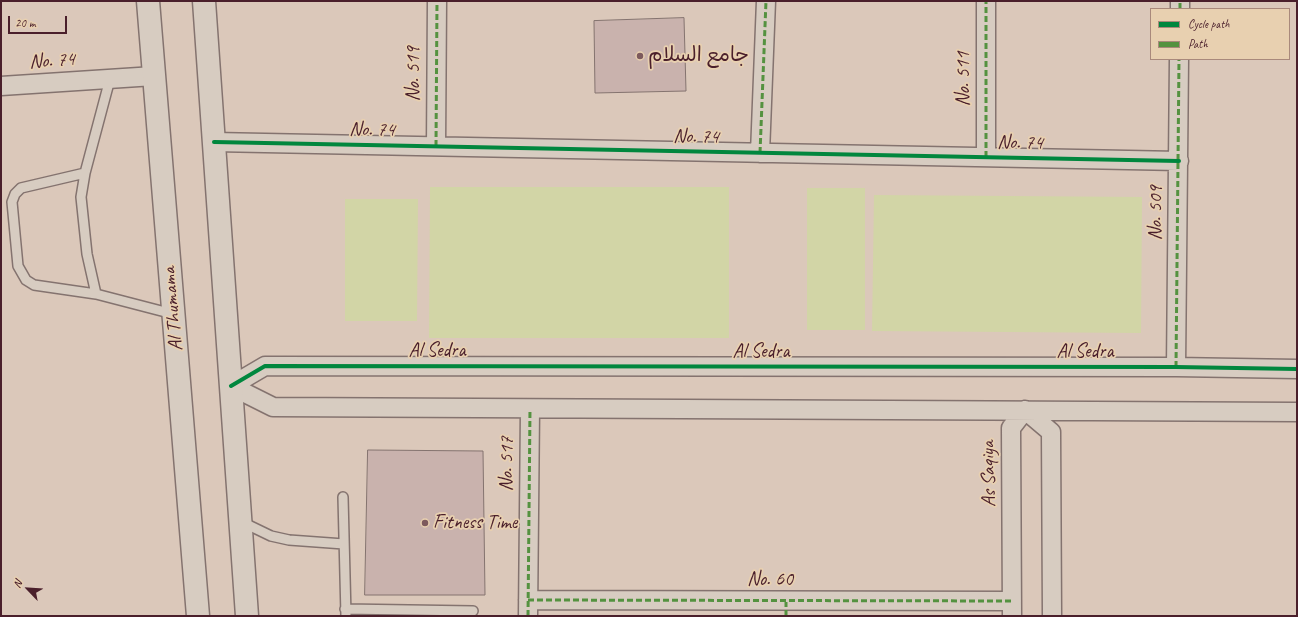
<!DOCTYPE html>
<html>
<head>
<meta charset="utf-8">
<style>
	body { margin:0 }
	#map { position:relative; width:1298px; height:617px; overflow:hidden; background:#dbc8ba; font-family:Caveat,sans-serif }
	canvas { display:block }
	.frame { position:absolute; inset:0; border:2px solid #4a1f2b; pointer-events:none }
	.legend { position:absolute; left:1150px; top:8px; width:140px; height:52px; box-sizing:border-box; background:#e8d0b0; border:1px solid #a9897b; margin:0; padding:5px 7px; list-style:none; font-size:12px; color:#4a1f2b }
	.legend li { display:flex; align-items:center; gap:8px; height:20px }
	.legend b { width:20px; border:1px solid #a9897b }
	.north { position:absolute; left:8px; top:569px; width:40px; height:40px; -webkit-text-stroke:3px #e8d0b0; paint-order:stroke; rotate:295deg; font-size:11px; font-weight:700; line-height:16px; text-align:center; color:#4a1f2b }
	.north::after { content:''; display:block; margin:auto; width:14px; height:18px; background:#4a1f2b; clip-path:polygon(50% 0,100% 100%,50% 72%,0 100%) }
	.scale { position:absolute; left:8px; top:16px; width:59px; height:18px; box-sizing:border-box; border:2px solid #4a1f2b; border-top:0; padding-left:5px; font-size:12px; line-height:14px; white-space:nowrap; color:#4a1f2b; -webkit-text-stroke:3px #e8d0b0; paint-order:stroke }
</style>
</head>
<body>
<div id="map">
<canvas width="1298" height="617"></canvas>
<div class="frame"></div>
<ul class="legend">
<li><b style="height:5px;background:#00873e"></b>Cycle path</li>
<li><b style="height:5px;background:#549240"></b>Path</li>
</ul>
<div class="north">N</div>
<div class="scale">20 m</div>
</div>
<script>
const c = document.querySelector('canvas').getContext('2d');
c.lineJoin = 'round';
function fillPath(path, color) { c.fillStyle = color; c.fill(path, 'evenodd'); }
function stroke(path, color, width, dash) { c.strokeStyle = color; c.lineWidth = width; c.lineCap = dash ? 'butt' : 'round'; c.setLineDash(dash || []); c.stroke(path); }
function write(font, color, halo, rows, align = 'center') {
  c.font = font + ' Caveat,"Playpen Sans Arabic",sans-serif'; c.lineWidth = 3.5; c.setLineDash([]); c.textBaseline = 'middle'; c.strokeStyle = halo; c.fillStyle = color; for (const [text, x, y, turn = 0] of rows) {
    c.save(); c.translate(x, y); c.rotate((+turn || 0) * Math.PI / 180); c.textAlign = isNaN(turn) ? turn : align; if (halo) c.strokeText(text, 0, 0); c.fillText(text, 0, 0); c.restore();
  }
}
fillPath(new Path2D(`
	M430 187H729V338H429Z
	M807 188H865V330H807Z
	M874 195 1142 197 1141 333 872 331Z
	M345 199H418L417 321H345Z`), '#d2d5a6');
const building = new Path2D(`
	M684 18 686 91 595 93 594 21Z
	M368 450 483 451 485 595H365Z`);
fillPath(building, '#c9b2ad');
stroke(building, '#84736f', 1);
const lane = new Path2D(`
	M85 173 21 188 15 194 12 202 18 266 26 280 34 285 96 294 173 314
	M96 294 87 254 81 197 85 173 110 79
	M343 497 346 616
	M242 522 271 536 289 540 344 544
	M345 609 473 611`);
const street = new Path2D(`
	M1180 9V1
	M1 86 154 76
	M214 142 1179 161
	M436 146 437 1
	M760 153 766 1
	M986 157V1
	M1176 367 1179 59
	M231 386 265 366 1176 367 1297 369
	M231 386 273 407 1297 412
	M528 600 1012 601
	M528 616 530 409
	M1012 616 1011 428 1025 410 1051 432 1052 616`);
const primary = new Path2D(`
	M148 1 198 616
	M204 1 247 616`);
stroke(lane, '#84736f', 12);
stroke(street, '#84736f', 21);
stroke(primary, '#84736f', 25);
stroke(lane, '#d7ccc1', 9);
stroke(street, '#d7ccc1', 18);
stroke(primary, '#d7ccc1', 22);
stroke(new Path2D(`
	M1180 9V1
	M436 146 437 1
	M760 153 766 1
	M986 157V1
	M1176 367 1179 59
	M528 600 1012 601
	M528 616 530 409
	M786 616V602`), '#549240', 3, [6, 3]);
stroke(new Path2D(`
	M214 142 1179 161
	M231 386 265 366 1176 367 1297 369`), '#00873e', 4);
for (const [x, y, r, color] of [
	[640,56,4,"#7d5a5d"],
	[425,523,4,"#7d5a5d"]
]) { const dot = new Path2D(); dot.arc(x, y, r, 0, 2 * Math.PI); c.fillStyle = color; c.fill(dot); stroke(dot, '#e8d0b0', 1.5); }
write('20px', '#4a1f2b', '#e8d0b0', [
	["جامع السلام",648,56],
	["Fitness Time",433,523]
], 'left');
write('20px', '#4a1f2b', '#e8d0b0', [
	["No. 74",52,61,-4],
	["No. 519",414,74,-90],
	["No. 511",964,79,-90],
	["No. 74",372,130,1],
	["No. 74",696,137,1],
	["No. 74",1020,143,1],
	["No. 509",1156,213,-89],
	["Al Thumama",173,309,-95],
	["Al Sedra",437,351],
	["Al Sedra",761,352],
	["Al Sedra",1085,352],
	["No. 517",507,464,-89],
	["As Saqiya",989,474,-91],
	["No. 60",770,580]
]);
</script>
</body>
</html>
